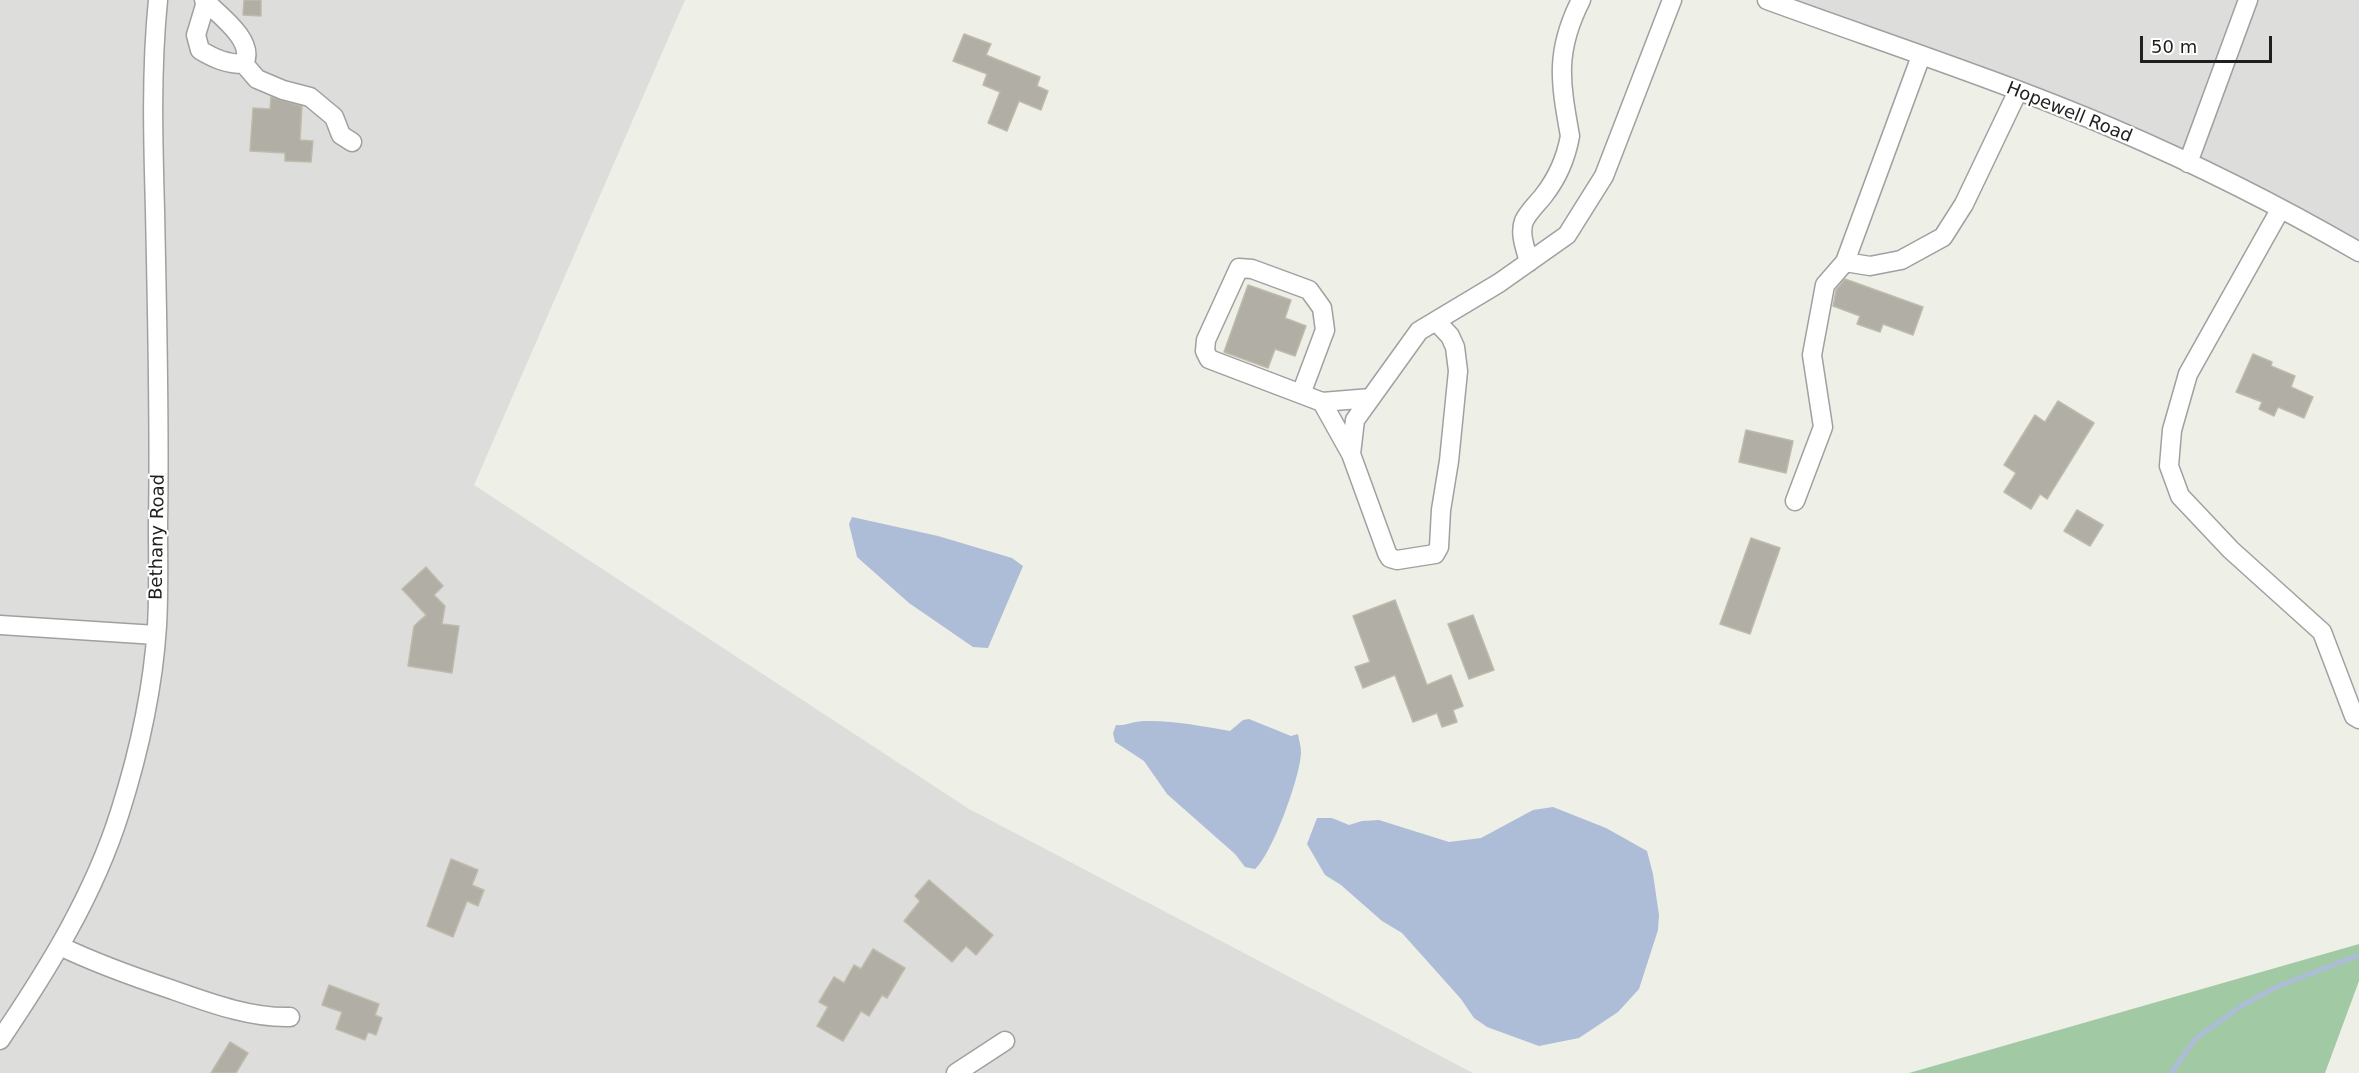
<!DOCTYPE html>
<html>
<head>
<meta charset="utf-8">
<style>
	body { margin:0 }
	#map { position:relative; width:2359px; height:1073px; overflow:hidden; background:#eeefe7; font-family:"DejaVu Sans",sans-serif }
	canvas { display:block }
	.scale { position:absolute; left:2140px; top:36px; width:132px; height:27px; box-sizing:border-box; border:3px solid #1f1f1f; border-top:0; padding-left:8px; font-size:18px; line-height:21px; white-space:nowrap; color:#1f1f1f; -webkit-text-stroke:4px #fff; paint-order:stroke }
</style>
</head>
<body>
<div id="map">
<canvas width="2359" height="1073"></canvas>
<div class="scale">50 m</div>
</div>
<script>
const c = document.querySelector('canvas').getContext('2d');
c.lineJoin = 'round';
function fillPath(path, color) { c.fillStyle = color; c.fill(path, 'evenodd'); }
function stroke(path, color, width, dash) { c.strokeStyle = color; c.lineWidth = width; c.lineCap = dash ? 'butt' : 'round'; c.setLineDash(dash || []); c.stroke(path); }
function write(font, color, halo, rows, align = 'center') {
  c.font = font + ' "DejaVu Sans",sans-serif'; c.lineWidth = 4.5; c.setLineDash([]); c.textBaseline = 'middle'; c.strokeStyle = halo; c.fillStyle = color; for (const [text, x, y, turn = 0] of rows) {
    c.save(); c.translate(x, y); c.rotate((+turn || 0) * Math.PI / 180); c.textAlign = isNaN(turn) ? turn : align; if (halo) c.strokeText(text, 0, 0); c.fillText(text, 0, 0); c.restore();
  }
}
fillPath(new Path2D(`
	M0 0H685L474 485 969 809 1473 1073H0Z
	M1761 0H2359V258L2190 166Z`), '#dddddc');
fillPath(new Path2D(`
	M2359 944V981L2325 1073H1909Z`), '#a0c9a4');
fillPath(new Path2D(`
	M852 517 938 536 1012 558 1023 566 988 648 973 647 909 603 857 557 849 524Z
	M1249 719 1291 736 1298 734C1299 740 1301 746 1301 752 1301 775 1272 855 1255 869L1245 867 1235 854 1167 794 1144 761 1115 742 1113 733 1116 725C1126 726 1134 721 1144 721 1172 720 1202 726 1230 731L1243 720Z
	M1553 807 1606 828 1647 851 1653 874 1659 915 1658 930 1639 989 1618 1012 1579 1038 1539 1046 1487 1027 1474 1018 1461 999 1402 933 1382 921 1341 885 1325 875 1307 844 1317 818H1332L1349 825 1362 821 1379 820 1449 842 1481 838 1533 810Z`), '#adbdd7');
stroke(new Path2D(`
	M2171 1073 2196 1038 2243 1005 2276 987 2359 955`), '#adbdd7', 5);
const building = new Path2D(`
	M244 0H261V16L243 15Z
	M964 34 991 44 986 55 1040 77 1037 86 1048 91 1041 110 1019 101 1007 131 988 123 1000 92 983 85 987 74 953 61Z
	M271 97 302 106 300 140 313 141 311 162 285 161V153L250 151 253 108 270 109Z
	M1845 279 1923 307 1913 335 1883 324 1880 332 1857 324 1860 316 1833 306 1836 290Z
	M1248 285 1291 300 1285 318 1306 326 1295 356 1275 349 1268 368 1224 352Z
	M2253 354 2272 362 2271 366 2295 376 2291 387 2313 397 2304 418 2278 407 2274 416 2259 409 2262 402 2236 392Z
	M2058 401 2094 423 2047 499 2040 494 2031 509 2004 492 2016 473 2004 465 2035 415 2045 422Z
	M1746 430 1793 441 1786 473 1739 462Z
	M2077 510 2103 525 2090 546 2064 531Z
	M1751 538 1780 548 1750 634 1720 624Z
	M426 567 443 586 434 595 445 606 442 624 459 626 452 673 408 666 414 626 426 615 402 589Z
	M1395 600 1427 685 1451 675 1463 706 1453 710 1457 722 1442 727 1437 713 1413 722 1395 675 1363 688 1355 667 1370 662 1353 616Z
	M1473 615 1494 670 1469 679 1448 624Z
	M451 859 478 870 472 885 484 890 478 906 467 901 453 937 427 926Z
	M929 880 993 935 976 955 966 946 952 962 904 921 920 901 915 896Z
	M873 949 905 968 887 998 882 995 869 1016 861 1011 843 1041 817 1026 828 1007 819 1002 834 977 844 983 854 965 861 969Z
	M329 985 379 1004 375 1015 382 1018 376 1035 368 1032 365 1040 336 1029 342 1012 322 1005Z
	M230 1042 248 1053 236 1073H211Z`);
fillPath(building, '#b1aea6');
stroke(building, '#bfbbab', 1.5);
const minor = new Path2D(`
	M204 0C219 15 256 41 244 64 227 64 215 59 200 50L196 35 206 2
	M1767 0C1882 42 1999 80 2112 128 2196 164 2280 206 2359 252
	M244 64 257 79 283 90 310 97 334 117 341 135 352 142
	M2188 163 2248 0
	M2280 210 2188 374 2172 430 2169 466 2180 496 2231 550 2322 632 2354 716 2359 719
	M1529 262C1526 250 1519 234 1524 221 1528 212 1538 203 1544 195 1558 177 1566 158 1570 136 1560 81 1555 51 1581 0
	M1845 262 1870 266 1901 260 1943 237 1964 204 2018 91
	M1436 321 1450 336 1455 347 1458 371 1449 461 1441 510 1439 547 1435 554 1397 560 1390 558 1387 553 1351 454 1355 420 1419 331 1499 283 1567 235 1604 176 1672 0
	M1301 394 1325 330 1322 308 1309 290 1252 269 1239 268 1206 340 1205 351 1209 359 1322 402 1371 398
	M1322 402 1351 454
	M1795 501 1823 427 1812 355 1825 285 1845 262 1921 56
	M0 625 156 635
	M60 946C97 964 134 977 173 990 210 1003 250 1018 290 1017
	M0 1040C48 969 94 895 120 812 139 752 153 689 157 626 159 592 158 558 158 524 160 419 157 315 155 210 153 140 151 70 158 0
	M956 1073 1005 1041`);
stroke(minor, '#a0a0a0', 21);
stroke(minor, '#fff', 18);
write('18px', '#1f1f1f', '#fff', [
	["Hopewell Road",2069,113,22],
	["Bethany Road",158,537,-89]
]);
</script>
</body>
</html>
